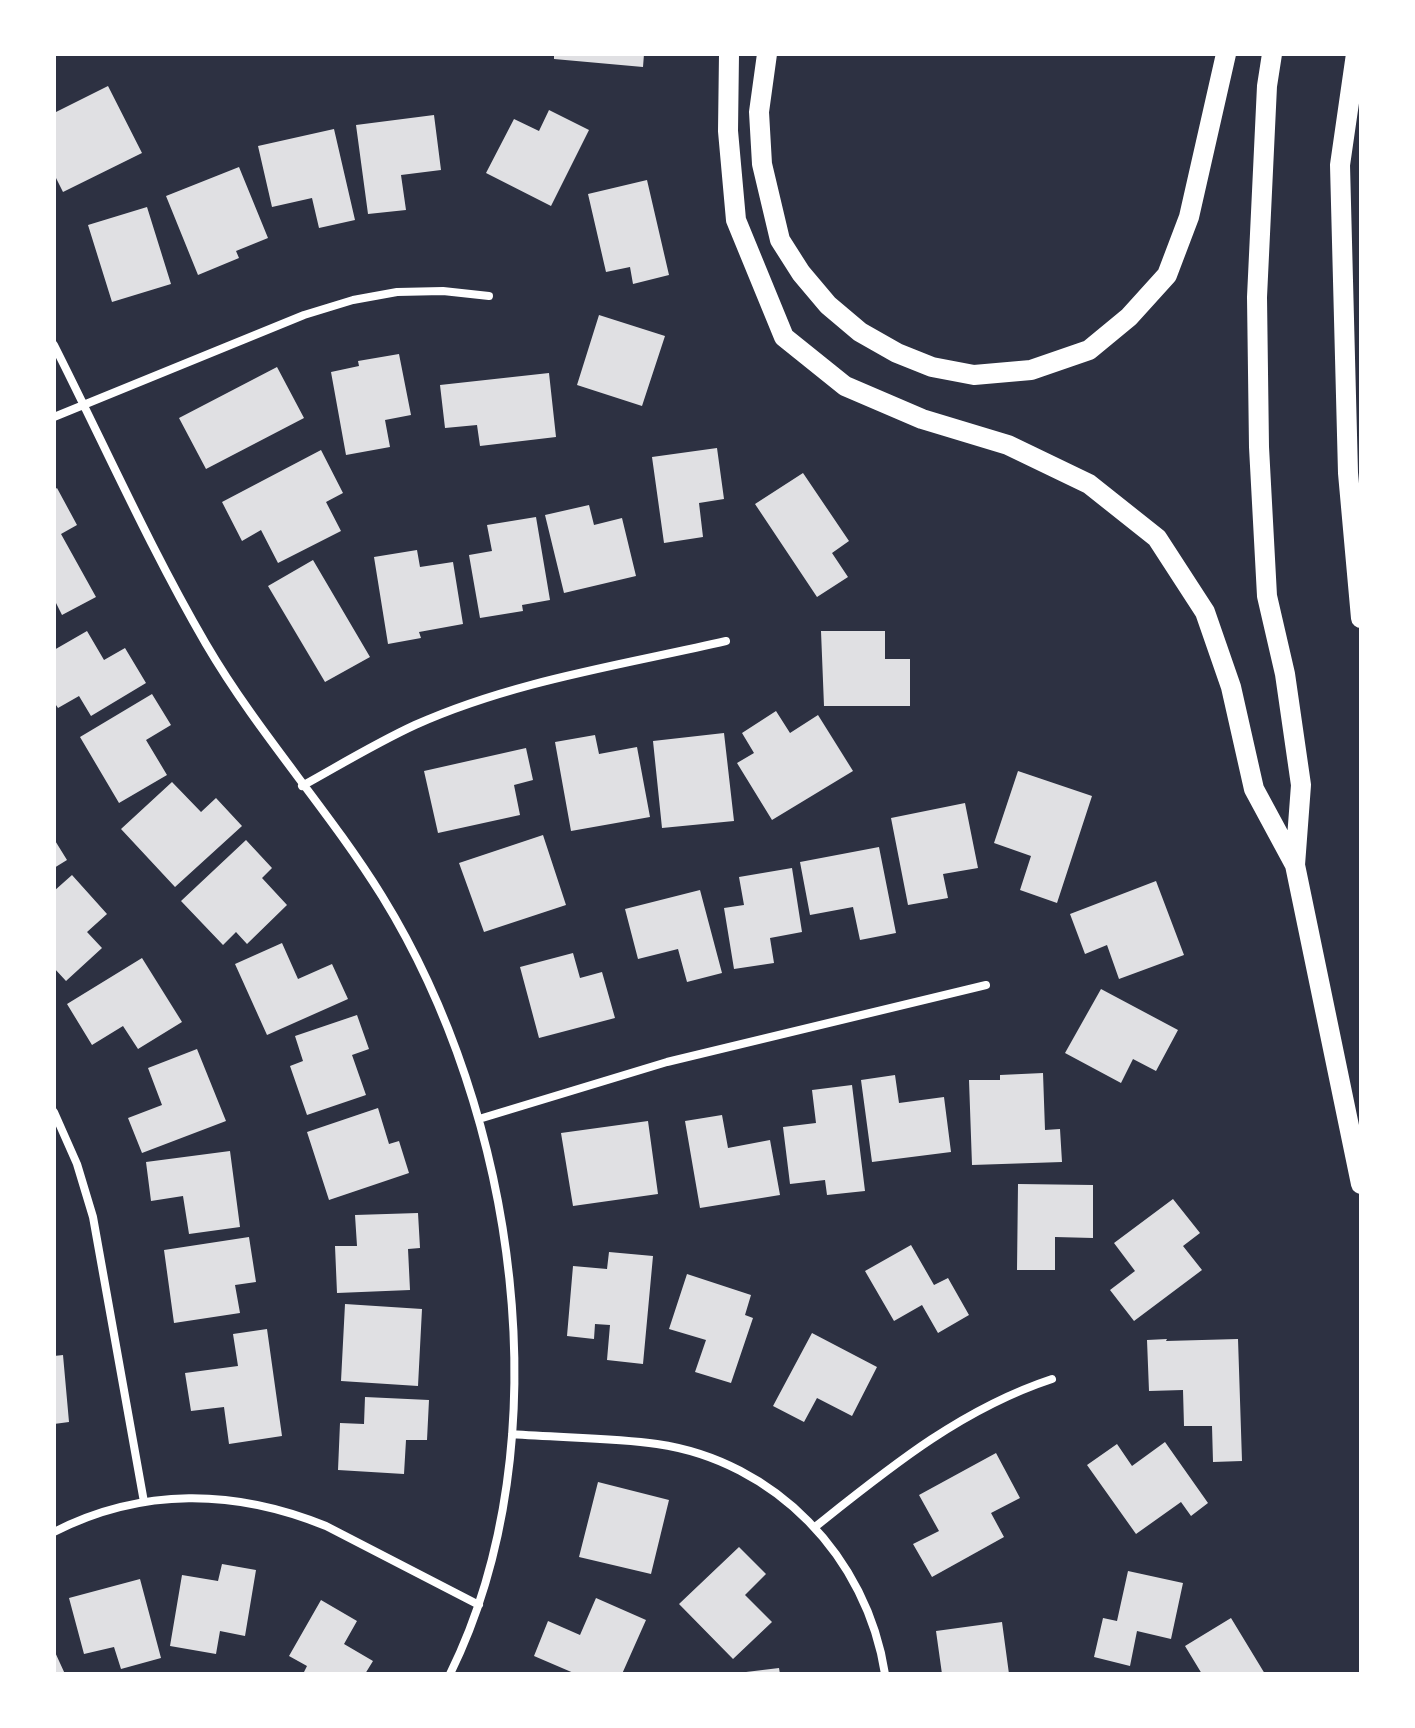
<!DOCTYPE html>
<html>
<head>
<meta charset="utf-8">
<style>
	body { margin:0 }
	#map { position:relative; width:1415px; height:1728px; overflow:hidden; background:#2d3142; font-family:"Alegreya Sans",sans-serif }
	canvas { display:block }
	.frame { position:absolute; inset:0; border:56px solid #fff; pointer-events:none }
</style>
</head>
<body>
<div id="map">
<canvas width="1415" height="1728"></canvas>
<div class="frame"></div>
</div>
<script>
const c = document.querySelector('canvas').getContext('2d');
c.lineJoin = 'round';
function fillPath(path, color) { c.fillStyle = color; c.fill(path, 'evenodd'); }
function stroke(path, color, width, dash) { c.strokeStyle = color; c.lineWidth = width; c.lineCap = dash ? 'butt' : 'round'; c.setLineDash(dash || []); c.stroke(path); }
fillPath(new Path2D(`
	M554 54H644L643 67 554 59Z
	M108 86 142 153 63 192 54 174V113Z
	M549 110 589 130 551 206 486 173 514 119 539 131Z
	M434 115 441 170 401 175 406 210 368 214 356 125Z
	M334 129 355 220 319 228 312 198 272 207 258 146Z
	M239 167 268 238 236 251 239 258 198 275 166 196Z
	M647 180 669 275 633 284 630 267 606 272 588 194Z
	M147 207 171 284 112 302 88 225Z
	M599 315 665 336 642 406 577 385Z
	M399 354 411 415 385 420 390 447 346 455 331 372 359 366 358 361Z
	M277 367 304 418 206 469 179 418Z
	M549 373 556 437 480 446 477 425 445 428 440 385Z
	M717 448 724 499 699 503 703 537 664 543 652 457Z
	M321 450 343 493 326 502 341 531 278 563 261 530 242 541 222 502Z
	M803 473 849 541 832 553 848 577 817 597 755 504Z
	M57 488 77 525 61 534 96 597 62 615 54 599V490Z
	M589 505 594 525 622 518 636 576 564 593 545 515Z
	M536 517 550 600 522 605 523 611 480 618 469 555 492 551 487 525Z
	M417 550 420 567 453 562 463 624 419 632 421 638 388 644 374 557Z
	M313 560 370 657 325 682 268 586Z
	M87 631 104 660 125 648 146 683 91 716 79 696 58 708 54 702V650Z
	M821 631H885V659H910V706H824Z
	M152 694 171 725 146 740 167 775 119 803 80 737Z
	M776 711 790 733 818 715 853 771 772 820 737 763 754 753 742 733Z
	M724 733 734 821 662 828 653 741Z
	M595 735 599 754 637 747 650 817 571 831 555 742Z
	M526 748 533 780 514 785 520 815 438 833 424 771Z
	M1018 771 1092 796 1057 903 1020 890 1031 856 994 843Z
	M172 782 201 812 216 798 242 826 175 887 121 829Z
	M965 803 978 868 943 874 948 898 908 905 891 818Z
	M543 835 566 905 484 932 459 863Z
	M54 839 67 860 54 868Z
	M246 840 272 868 262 878 287 905 247 944 236 932 223 945 181 901Z
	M879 847 896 933 860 940 853 907 810 915 800 862Z
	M792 868 802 932 770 938 774 963 734 969 724 908 744 905 739 877Z
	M72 875 107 914 87 932 102 948 66 981 54 968V891Z
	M1156 881 1184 955 1119 979 1107 945 1085 954 1070 914Z
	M700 890 722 973 687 982 678 949 638 959 625 909Z
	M282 943 298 979 332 964 348 999 267 1035 235 964Z
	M573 953 580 978 602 972 615 1018 539 1038 520 967Z
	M142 958 182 1022 138 1049 123 1026 92 1045 67 1004Z
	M1101 989 1178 1030 1156 1071 1133 1059 1121 1083 1065 1053Z
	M357 1015 369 1049 352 1055 366 1095 307 1115 290 1066 303 1061 295 1036Z
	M197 1049 226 1121 142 1153 128 1118 162 1105 148 1068Z
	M1043 1073 1045 1130 1060 1129 1062 1162 972 1165 969 1080H1000V1075Z
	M895 1075 899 1103 944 1097 951 1152 872 1162 861 1080Z
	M852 1085 865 1191 827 1195 825 1180 790 1184 783 1127 816 1123 812 1090Z
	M378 1108 389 1144 399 1141 409 1173 329 1200 307 1132Z
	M722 1115 728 1148 770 1140 780 1195 700 1208 685 1121Z
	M648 1121 658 1194 573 1206 561 1133Z
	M230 1151 240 1227 189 1234 183 1196 151 1201 146 1162Z
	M1018 1184 1093 1185V1238L1055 1237V1270H1017Z
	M1173 1199 1200 1233 1183 1246 1202 1270 1134 1321 1110 1290 1135 1271 1114 1243Z
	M418 1213 420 1248 408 1249 410 1290 337 1293 335 1246H357L355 1215Z
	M249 1237 256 1282 235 1285 240 1313 174 1323 164 1250Z
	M911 1245 934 1285 948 1278 969 1315 938 1333 922 1305 894 1321 865 1271Z
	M609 1252 653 1256 643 1364 607 1360 610 1325 595 1324 594 1339 567 1336 573 1266 607 1269Z
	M687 1274 751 1295 745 1315 753 1318 731 1383 695 1372 706 1340 669 1329Z
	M345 1304 422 1309 418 1386 341 1381Z
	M267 1329 282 1436 229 1444 224 1407 191 1411 185 1373 238 1366 233 1334Z
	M812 1333 877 1367 852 1416 817 1398 804 1422 773 1406Z
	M1167 1339 1166 1341 1238 1339 1242 1461 1213 1462 1212 1426H1184L1183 1390 1149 1391 1147 1340Z
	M63 1355 69 1422 54 1424V1356Z
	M365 1397 429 1400 427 1440H406L404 1474 338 1470 340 1423 364 1424Z
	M1165 1442 1208 1503 1191 1516 1181 1502 1136 1534 1087 1465 1117 1444 1132 1466Z
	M996 1453 1020 1498 991 1513 1004 1537 932 1577 913 1544 939 1531 919 1495Z
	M598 1482 669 1500 651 1574 579 1557Z
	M739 1547 766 1574 745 1595 772 1622 733 1659 679 1604Z
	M222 1564 256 1570 245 1636 220 1631 216 1654 170 1646 182 1575 218 1581Z
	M1128 1571 1183 1583 1171 1639 1137 1631 1130 1666 1094 1657 1103 1618 1117 1621Z
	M140 1579 161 1658 121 1669 114 1647 84 1654 69 1598Z
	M596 1598 646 1620 622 1674H576L534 1656 548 1621 580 1635Z
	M321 1600 357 1621 344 1644 373 1661 365 1674H303L307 1666 289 1656Z
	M1231 1618 1265 1674H1202L1185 1646Z
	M1002 1622 1009 1674H942L936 1631Z
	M54 1650 65 1674H54Z
	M779 1668 780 1674H746V1672Z`), '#e0e0e3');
stroke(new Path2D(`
	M54 345C104 444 150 548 206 644 258 733 328 809 382 896 516 1113 565 1440 450 1674
	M54 417 304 315 353 300 397 292 443 291 489 296
	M302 786C340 765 376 743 415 725 513 681 622 665 726 641
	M54 1112 77 1164 93 1217 144 1502
	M479 1119 667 1062 986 985
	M512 1434C560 1438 610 1437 657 1444 775 1461 867 1557 885 1674
	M815 1527C889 1468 961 1409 1052 1379
	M54 1532C142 1487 235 1489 326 1526L479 1605`), '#fff', 8);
stroke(new Path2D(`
	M729 54 728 131 736 220 784 337 845 386 922 419 1008 445 1089 484 1157 538 1205 612 1231 687 1254 789 1295 865
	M767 54 759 112 762 164 780 240 801 273 828 305 860 332 897 353 932 367 974 375 1031 370 1089 350 1129 317 1167 275 1189 217 1226 54
	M1272 54 1267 86 1257 297 1259 447 1267 596 1285 674 1301 785 1295 865 1361 1184
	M1356 54 1340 165 1348 473 1361 618`), '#fff', 20);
</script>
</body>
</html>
